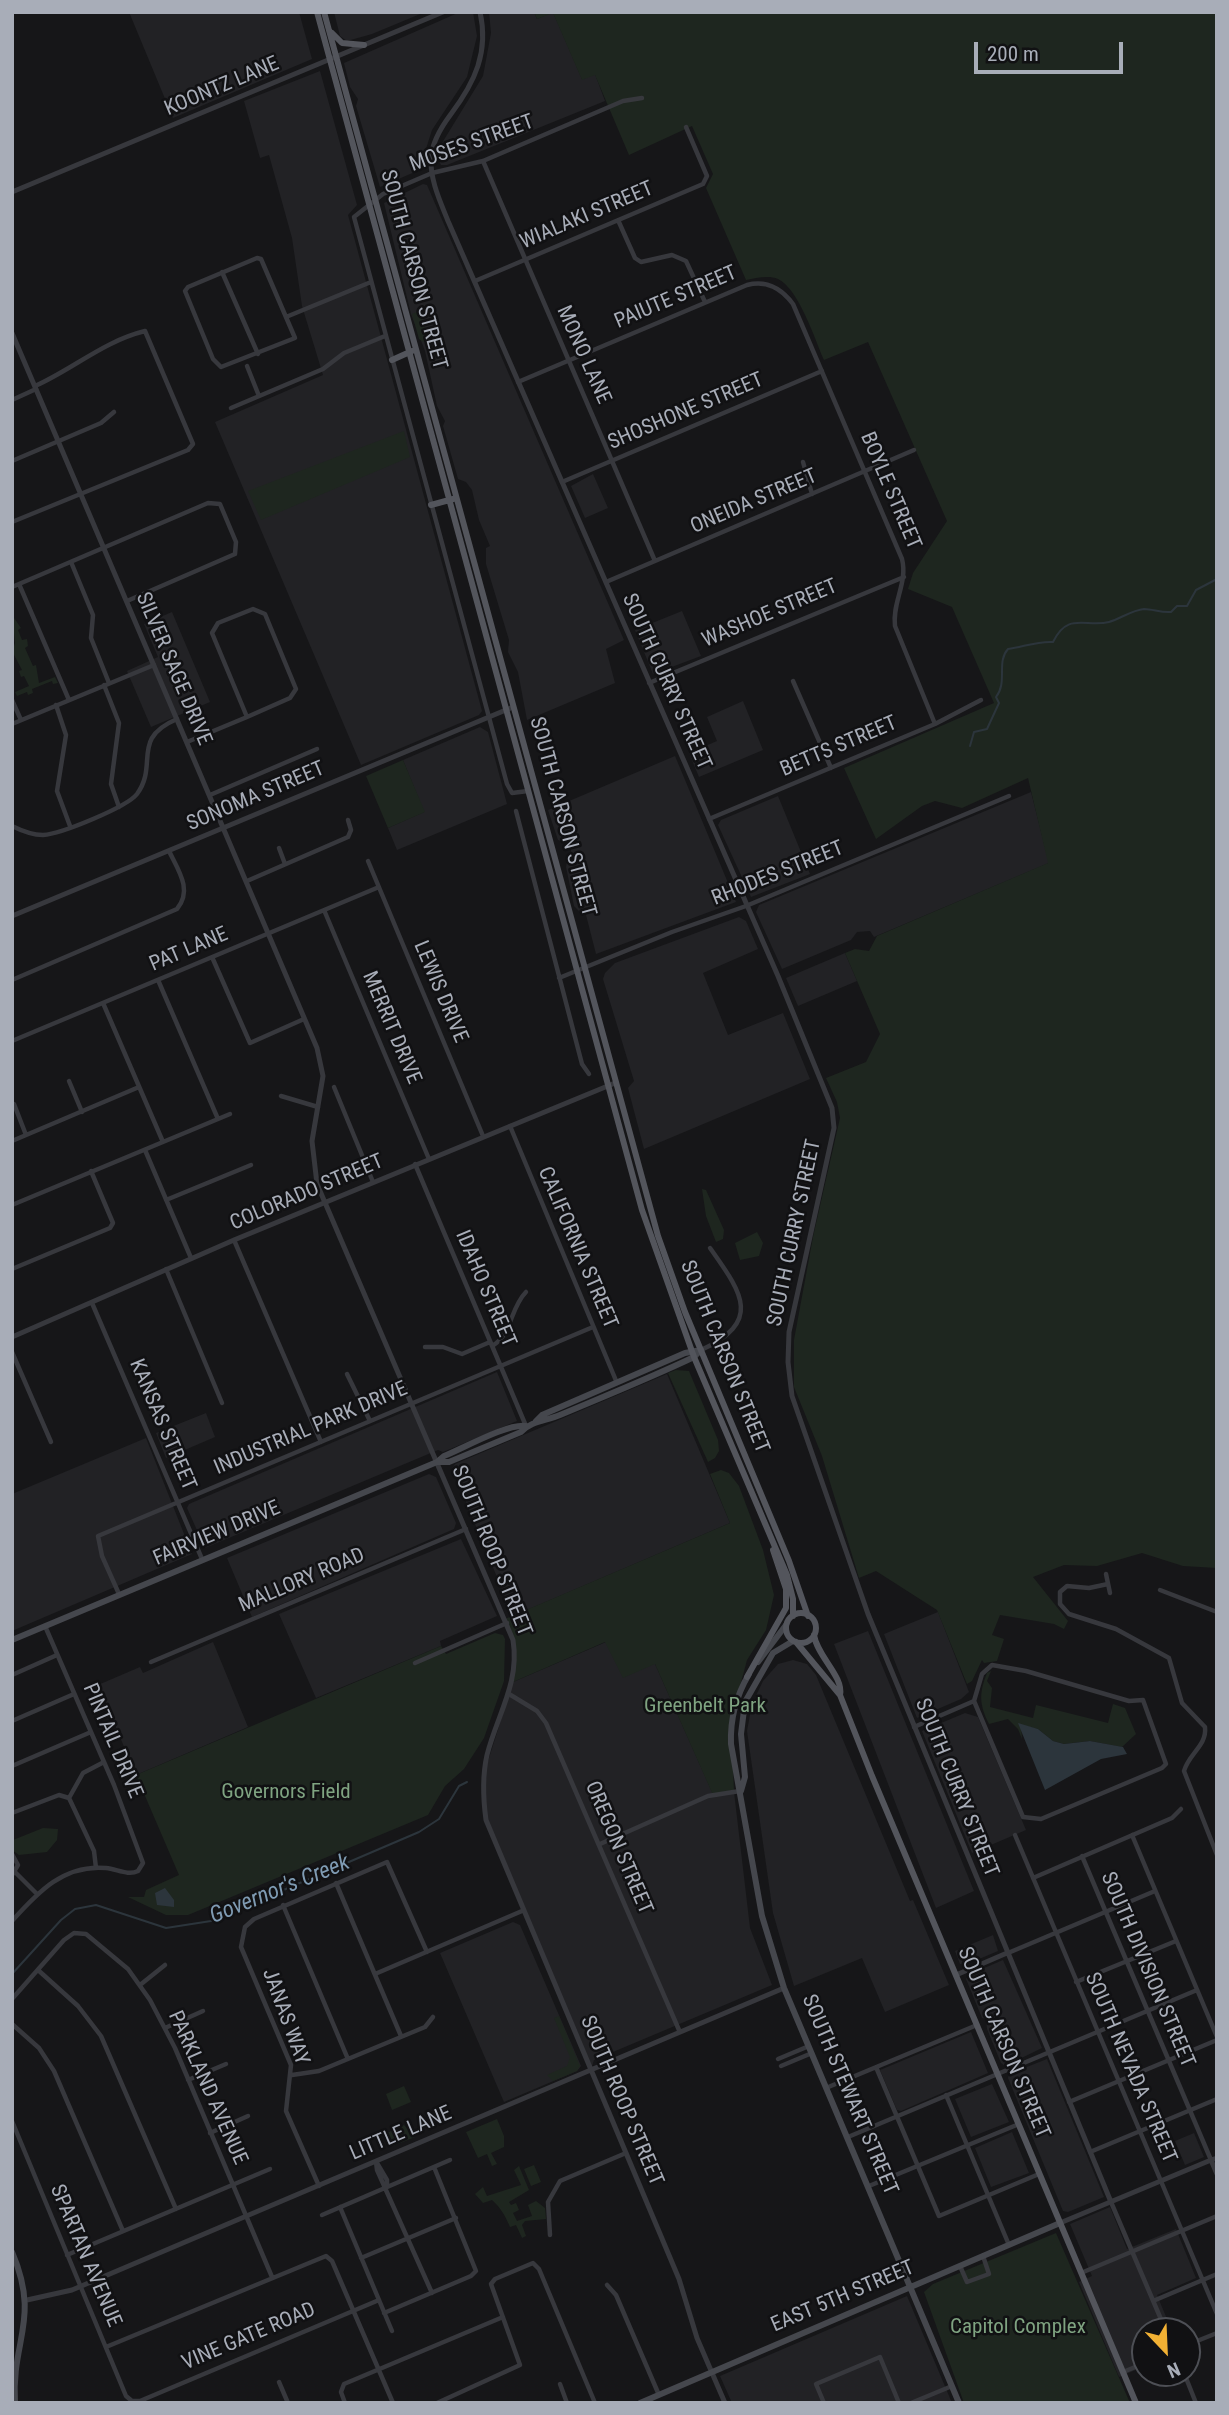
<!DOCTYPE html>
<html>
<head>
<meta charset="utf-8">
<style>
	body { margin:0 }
	#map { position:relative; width:1229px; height:2415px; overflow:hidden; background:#161618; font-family:"Roboto Condensed",sans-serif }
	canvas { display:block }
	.frame { position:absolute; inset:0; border:14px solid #a8adb8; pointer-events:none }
	.north { position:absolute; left:1131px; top:2317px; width:70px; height:70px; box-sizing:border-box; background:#111113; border:2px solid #4d4f55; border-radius:50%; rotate:157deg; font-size:19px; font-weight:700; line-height:28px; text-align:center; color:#a8adb8 }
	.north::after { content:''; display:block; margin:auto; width:24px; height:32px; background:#f2b134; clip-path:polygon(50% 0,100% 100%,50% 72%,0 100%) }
	.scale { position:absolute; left:974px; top:42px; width:149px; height:32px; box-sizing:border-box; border:4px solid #a8adb8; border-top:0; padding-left:9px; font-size:21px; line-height:24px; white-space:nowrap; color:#a8adb8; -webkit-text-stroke:5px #111113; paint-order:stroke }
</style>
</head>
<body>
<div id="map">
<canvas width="1229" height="2415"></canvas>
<div class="frame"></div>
<div class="north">N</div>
<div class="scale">200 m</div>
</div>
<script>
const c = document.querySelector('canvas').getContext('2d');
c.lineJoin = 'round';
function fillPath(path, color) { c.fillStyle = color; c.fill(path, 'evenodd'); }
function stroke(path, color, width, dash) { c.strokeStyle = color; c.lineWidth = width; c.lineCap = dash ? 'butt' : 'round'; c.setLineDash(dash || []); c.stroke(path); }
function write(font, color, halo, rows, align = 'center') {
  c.font = font + ' "Roboto Condensed",sans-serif'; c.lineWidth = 5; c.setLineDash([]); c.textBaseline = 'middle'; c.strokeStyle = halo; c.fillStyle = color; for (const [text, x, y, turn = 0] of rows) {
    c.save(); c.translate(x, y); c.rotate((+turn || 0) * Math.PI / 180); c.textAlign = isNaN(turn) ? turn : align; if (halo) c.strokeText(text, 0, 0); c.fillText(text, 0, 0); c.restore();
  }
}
fillPath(new Path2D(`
	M129 12H299L312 59 173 118Z
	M334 12H425L372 34 347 41 340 36Z
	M460 12H473L477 36 467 77 432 130 424 155V168L380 187 356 106 358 99 350 87 344 63Z
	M489 12H534L537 19 553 12 582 79 595 74 605 101 447 165H441L439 161 442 143 483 76 491 33Z
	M320 71 357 205 348 215 482 711 479 715 361 765 215 422 323 375 302 306 292 238 269 155 260 158 244 101Z
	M423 184 427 185 624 640 606 649 615 683 527 720 518 672 508 652 509 640 486 564V548L490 546 479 520 472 490 466 482 458 479 443 426 445 421 437 406 425 351 411 314 384 203Z
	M593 474 608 508 585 518 571 486Z
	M682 611 701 656 653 674 635 630Z
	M172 612 210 702 151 727 127 671 158 657 144 624Z
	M743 701 763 750 699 777 689 753 717 741 707 717Z
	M480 727 488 732 507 804 397 850 388 828 424 812 403 760Z
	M675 756 736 902 596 954 585 911 580 912 574 906 566 867 567 862 573 858 569 844 558 840 548 810Z
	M1031 792 1049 863 874 937 870 931 857 932 851 940 782 969 756 912 759 905Z
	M778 796 810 874 751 897 718 825 721 820Z
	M739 917 746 921 758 949 703 973 728 1035 783 1013 810 1079 644 1149 628 1088 634 1081 603 979 605 973 615 963Z
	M845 953 857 981 798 1006 786 978Z
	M497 1372 517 1421 443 1452 438 1450 426 1455 205 1548 187 1508 189 1504Z
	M667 1374 730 1523 513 1616 452 1468 455 1464Z
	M206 1413 215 1437 166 1458 156 1433Z
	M146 1438 192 1554 12 1631V1494Z
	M429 1474 436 1477 456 1523 454 1529 252 1617 227 1558Z
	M461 1539 497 1616 440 1641 441 1646 316 1698 279 1614Z
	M938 1612 969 1692 961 1699 917 1718 884 1634Z
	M868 1631 974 1891 936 1908 834 1644Z
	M213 1642 248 1727 136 1775 98 1685 140 1667 143 1673Z
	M606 1642 655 1664 713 1794 734 1792 750 1928 772 1985 594 2060 590 2072 488 1825 483 1777 513 1682Z
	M793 1660 807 1664 816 1675 910 1901 913 1900 949 1985 885 2012 862 1958 794 1986 773 1913 747 1731 752 1704 763 1681 778 1664Z
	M965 1713 978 1717 1026 1830 972 1853 922 1731Z
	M513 1922 520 1925 581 2066 577 2071 504 2102 440 1953Z
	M993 1935 998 1951 965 1965 960 1964 955 1951Z
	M1003 1960 1042 2048 1005 2066 1001 2063 987 2029 986 2019 982 2018 966 1979 968 1975Z
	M971 2032 988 2073 901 2111 897 2110 880 2070Z
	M1047 2059 1104 2197 1068 2212 1063 2211 1008 2078 1009 2074Z
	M992 2084 1009 2122 971 2137 955 2099Z
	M1012 2132 1029 2173 991 2187 975 2148Z
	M1194 2133 1204 2157 1185 2165 1175 2141Z
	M1110 2207 1127 2249 1176 2229 1196 2278 1157 2295 1172 2331H1145V2366L1119 2377 1079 2282 1092 2276 1070 2224Z
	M907 2296 952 2403H732L720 2376Z`), '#222225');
fillPath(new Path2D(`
	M534 12H1217V1568L1183 1566 1142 1553 1097 1566 1064 1565 1033 1577 1068 1621 1064 1629 1054 1624 1000 1615 992 1635 1004 1639 997 1661 984 1663 982 1660 972 1681 967 1684 937 1610 876 1571 859 1578 822 1456 794 1387V1340L813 1237 840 1118 837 1102 826 1078 866 1062 880 1034 845 953 855 949 869 951 877 936 1048 863 1028 778 962 808 935 801 922 806 876 839 844 768 994 703 952 607 908 589 913 573 947 521 868 342 824 360C815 340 799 289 778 279 769 275 756 278 746 280L706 188 713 174 692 126 629 155 595 75 582 80 553 13 537 19Z
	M419 311 429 339 423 342 419 339 412 314Z
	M404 431 410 457 261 520 248 491Z
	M12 615 21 628 18 630 22 640 27 639 28 646 25 648 33 666 36 665 39 683 55 677 58 683 53 684 52 681 32 689 33 693 28 695 27 692 17 696 15 692 29 686 24 676 21 677 19 671 22 670 12 651 15 643Z
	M403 760 425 812 388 828 366 776Z
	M702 1189 706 1190 724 1230 723 1239 716 1242 706 1216Z
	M757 1232 763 1243 759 1256 740 1260 735 1243Z
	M676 1370 689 1371 718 1440 719 1451 715 1458 708 1462 668 1373Z
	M721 1470 729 1473 739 1486 763 1550 774 1595 766 1630 747 1660 731 1720 734 1792 713 1795 655 1664 623 1678 605 1642 513 1682 515 1650 505 1619 730 1523 710 1474Z
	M495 1633 503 1635 505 1639 504 1681 484 1738 464 1769 445 1786 428 1815 188 1915H166L128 1897H144L146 1890 179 1875 136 1775 441 1646 446 1654Z
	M991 1671 987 1681 992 1688 990 1707 1033 1718 1036 1705 1108 1723 1113 1704 1125 1708 1136 1734 1122 1747 1090 1741 1064 1744 1053 1741 1038 1729 1021 1725 1022 1739 1018 1729 1008 1719 989 1724C979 1704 979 1693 987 1673Z
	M43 1828 58 1829 57 1840 47 1852 19 1855 12 1850 13 1840Z
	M559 2016 580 2066 577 2071 553 2081 547 2075 567 2066 570 2057 554 2018Z
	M404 2086 411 2102 392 2110 386 2094Z
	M497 2119 504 2136V2147L491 2153 497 2164 492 2166 487 2154 478 2158 466 2132Z
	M404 2125 415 2137 393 2146 387 2133Z
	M534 2165 541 2182 531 2186 524 2169Z
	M519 2166 529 2190 509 2202 511 2205 516 2203 519 2210 513 2213 517 2221 532 2216 528 2205 536 2201 545 2208 546 2219 525 2221 522 2225 526 2236 522 2238 516 2225 510 2227C505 2215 500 2207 492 2200L483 2203 475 2194 483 2187 487 2196 521 2185 514 2170Z
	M1056 2233 1130 2403H964L924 2292 933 2284Z`), '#1e261f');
fillPath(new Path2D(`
	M1018 1723 1038 1729 1053 1741 1064 1744 1090 1741 1123 1747 1127 1754 1101 1759 1045 1790Z
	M165 1888 174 1900V1907L157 1905 155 1893Z`), '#2c353c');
stroke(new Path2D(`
	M970 746 974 732 987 729 999 703 996 697C1008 682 996 662 1008 649 1023 647 1037 641 1053 642 1068 611 1086 628 1109 622 1120 619 1132 610 1144 609 1153 609 1161 613 1171 612L1177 606H1187L1196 590 1217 579
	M12 1974 61 1920 75 1909 96 1905 166 1928 211 1921 419 1832 439 1819 459 1786 467 1782`), '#2c353c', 2);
stroke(new Path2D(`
	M483 161 655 561
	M618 220 635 258 641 262 672 255 686 261 705 302
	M257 258 261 259 295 338 221 367 213 359 185 291 188 287Z
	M222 272 258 354
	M475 281 703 184 707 176 686 127
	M286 317 371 282
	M247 366 259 396
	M518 382 747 285C767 280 781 288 793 304L902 559C908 583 892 602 895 626L935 724
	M12 400 36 389
	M231 408 323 369 344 353 385 336
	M12 461 101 423 114 412
	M803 462 812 494
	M562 482 822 371
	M12 522 188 450 193 444 145 331C104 341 73 369 35 386
	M71 562 93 615 91 638 109 683
	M606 582 914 450
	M19 584 69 700
	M12 587 208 503 220 504 236 542 235 554 127 601
	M253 609 265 614 296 689 290 698 247 717 212 633 218 623Z
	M793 681 831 768
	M649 683 904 577
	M104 685 119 723 111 784 119 807
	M12 700 21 720
	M56 705 66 735 57 791 70 826
	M12 724 154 665
	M187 742 247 717
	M528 791 512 793 507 784 354 217 383 194 432 173 483 161 623 101 642 98
	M210 795 317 749
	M516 811 582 1064 589 1074
	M709 819 935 724 981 700
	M12 826C22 831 32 835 43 835 61 834 127 807 137 794 159 764 130 739 177 719
	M279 848 285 864
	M368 861 483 1136
	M247 881 348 837 351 830 348 820
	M324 910 429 1159
	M212 957 250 1043 304 1019
	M559 978 672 932 746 906 1009 796
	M12 980 177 909C193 890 178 870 169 851
	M158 980 218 1119
	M103 1003 163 1142
	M12 1041 379 887
	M69 1081 82 1112
	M334 1087 373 1182
	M281 1096 318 1107
	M14 1104 26 1135
	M510 1126 617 1383
	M12 1141 139 1087
	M145 1150 191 1258
	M415 1164 526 1426
	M166 1200 251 1165
	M12 1205 230 1114
	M234 1240 321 1442
	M12 1269 110 1228 113 1223 91 1171
	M166 1269 222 1403
	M92 1303 202 1559
	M492 1346C512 1335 510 1308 526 1292
	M425 1347H443L462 1354 490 1342
	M701 1350C764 1321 741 1292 710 1248
	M12 1352 51 1442
	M347 1374 370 1421
	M1106 1574 1110 1593
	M1108 1584 1089 1588 1067 1586 1060 1592V1604L1069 1614 1116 1629 1169 1658 1182 1703 1205 1727C1207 1746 1189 1753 1184 1771L1217 1855
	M1160 1590 1217 1612
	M119 1594 102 1556 98 1536 593 1327
	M151 1662 466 1529
	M415 1663 507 1623
	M992 1665 1026 1671 1129 1701 1143 1700 1166 1764 1162 1768 1041 1819 1023 1817 974 1701 982 1674Z
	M12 1675 57 1655
	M509 1694 537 1711 546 1723 679 2030
	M12 1721 74 1694
	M914 1727 974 1701
	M12 1766 91 1732
	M69 1798 83 1773 104 1762
	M12 1813 59 1795 69 1798 94 1851 96 1868
	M1015 1835 1217 2314
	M1132 1835 1217 2037
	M600 1844 708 1796 740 1791
	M12 1854 18 1865 12 1875
	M1082 1856 1211 2160 1217 2158
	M15 1872 37 1894
	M1033 1878 1172 1818 1181 1809
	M336 1883 401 2036
	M283 1905 348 2059
	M12 1921C38 1892 64 1864 106 1868 117 1869 128 1876 138 1871L143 1863 114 1785 45 1626
	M1008 1953 1155 1891
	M38 1970 78 2006 101 2036 176 2209
	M375 1974 522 1911
	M1076 1982 1176 1941
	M140 1985 165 1965
	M12 1999 64 1940 74 1933 86 1934 128 1969 150 2000 175 2048 272 2277
	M12 2024 39 2048 54 2071 123 2231
	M165 2028 203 2011
	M778 2059 809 2046
	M781 2066 812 2053
	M876 2067 939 2216 1039 2174
	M292 2075 319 2071 425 2027 433 2017
	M188 2080 226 2064
	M826 2088 977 2025
	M946 2095 1009 2245
	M1069 2102 1217 2040
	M12 2121 126 2396 132 2401H140L379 2300
	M210 2133 248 2116
	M848 2137 1197 1990
	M1090 2152 1217 2099
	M376 2162 377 2170 432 2293
	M377 2163 387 2180V2186
	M319 2186 286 2111 291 2065 241 1947 245 1927 254 1919 387 1862 427 1952
	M869 2186 1019 2124
	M1111 2202 1166 2331
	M340 2207 392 2331
	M322 2215 450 2160
	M550 2235 548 2202 560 2181 626 2153
	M67 2255 270 2169
	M361 2258 456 2218
	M960 2266 967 2282 989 2274 983 2256
	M1081 2273 1217 2216
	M607 2285 616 2295 659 2395
	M1153 2301 1217 2274
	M384 2313 471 2276 476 2271 434 2167
	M1187 2345 1217 2333
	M106 2347 326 2256 332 2261 393 2403
	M1123 2372 1145 2363
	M1184 2373 1196 2403
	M279 2382 288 2403
	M560 2384 567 2403
	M345 2403 341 2392 344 2384 503 2317
	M437 2403 520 2365 491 2284 495 2279 533 2263 539 2269 595 2403
	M824 2403 816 2384 880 2357 899 2403
	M911 2403 952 2386`), '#37383d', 4.5);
stroke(new Path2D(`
	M480 12C489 52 475 82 451 114 442 126 432 141 431 158 430 180 440 201 448 221L778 976 832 1108 834 1128 789 1332 788 1362 792 1396 868 1614 1111 2202
	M12 192 443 12
	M12 333 317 1048 323 1076 312 1141 317 1184 513 1640C520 1683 497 1715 487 1755 482 1777 483 1798 486 1820L679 2279 697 2338 725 2403
	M12 916 513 707
	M12 1337 234 1240 615 1083
	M956 1975 1007 1953
	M1060 2223 1211 2160 1217 2174
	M27 2300 72 2290 784 1988`), '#37383d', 5);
stroke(new Path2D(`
	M536 1421 542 1415 685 1353 701 1350
	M437 1462H449L521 1432C531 1421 546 1421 560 1415 605 1396 650 1378 694 1357L701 1350
	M12 1640 437 1462 444 1456C462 1449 508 1423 526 1426
	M758 1662 786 1625
	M749 1674C736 1696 730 1718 731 1744L762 1916 784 1988 959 2403
	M741 1791 745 1777 741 1734 745 1702 773 1653 793 1641
	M12 2252C41 2320 11 2340 15 2403
	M640 2403 1060 2223`), '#45474d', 6);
stroke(new Path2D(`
	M317 12 642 1210 694 1357 787 1575 793 1599V1616
	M324 12 658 1236 685 1312 789 1561 808 1616
	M332 33 342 43 364 45
	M392 360 412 351
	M431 505 453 499
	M786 1628a15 15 0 1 1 30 0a15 15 0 1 1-30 0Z
	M814 1635C817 1656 844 1677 840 1695L872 1776 1136 2403
	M796 1642 840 1695
	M747 1677 786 1608V1589L773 1550`), '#53555c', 6);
write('21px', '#a8adb8', '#111113', [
	["KOONTZ LANE",222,87,-23],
	["MOSES STREET",472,144,-20],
	["WIALAKI STREET",587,216,-23],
	["SOUTH CARSON STREET",413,270,75],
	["PAIUTE STREET",676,298,-23],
	["MONO LANE",583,355,66],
	["SHOSHONE STREET",686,412,-23],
	["BOYLE STREET",890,491,67],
	["ONEIDA STREET",754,502,-23],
	["WASHOE STREET",770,614,-23],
	["SILVER SAGE DRIVE",173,669,67],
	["SOUTH CURRY STREET",666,682,66],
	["BETTS STREET",839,747,-23],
	["SONOMA STREET",256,797,-23],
	["SOUTH CARSON STREET",562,817,75],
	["RHODES STREET",778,874,-22],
	["PAT LANE",189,950,-23],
	["LEWIS DRIVE",440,992,67],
	["MERRIT DRIVE",391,1028,67],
	["COLORADO STREET",307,1193,-23],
	["SOUTH CURRY STREET",795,1233,-78],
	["CALIFORNIA STREET",577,1248,67],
	["IDAHO STREET",485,1289,67],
	["SOUTH CARSON STREET",724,1357,68],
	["KANSAS STREET",162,1425,67],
	["INDUSTRIAL PARK DRIVE",311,1429,-23],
	["FAIRVIEW DRIVE",217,1534,-23],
	["SOUTH ROOP STREET",491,1551,68],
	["MALLORY ROAD",302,1581,-23],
	["PINTAIL DRIVE",112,1741,67],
	["SOUTH CURRY STREET",956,1788,68],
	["OREGON STREET",618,1848,67],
	["SOUTH DIVISION STREET",1147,1970,67],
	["JANAS WAY",285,2017,70],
	["SOUTH CARSON STREET",1003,2043,67],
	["SOUTH NEVADA STREET",1130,2068,67],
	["PARKLAND AVENUE",207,2088,66],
	["SOUTH STEWART STREET",849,2095,67],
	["SOUTH ROOP STREET",621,2101,67],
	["LITTLE LANE",401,2134,-23],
	["SPARTAN AVENUE",85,2256,67],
	["EAST 5TH STREET",843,2297,-23],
	["VINE GATE ROAD",249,2337,-23]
]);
write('21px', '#7fa381', '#111113', [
	["Greenbelt Park",705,1707],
	["Governors Field",286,1793],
	["Capitol Complex",1018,2328]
]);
write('italic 23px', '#7f9bb3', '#111113', [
	["Governor's Creek",280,1890,-22]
]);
</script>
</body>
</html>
